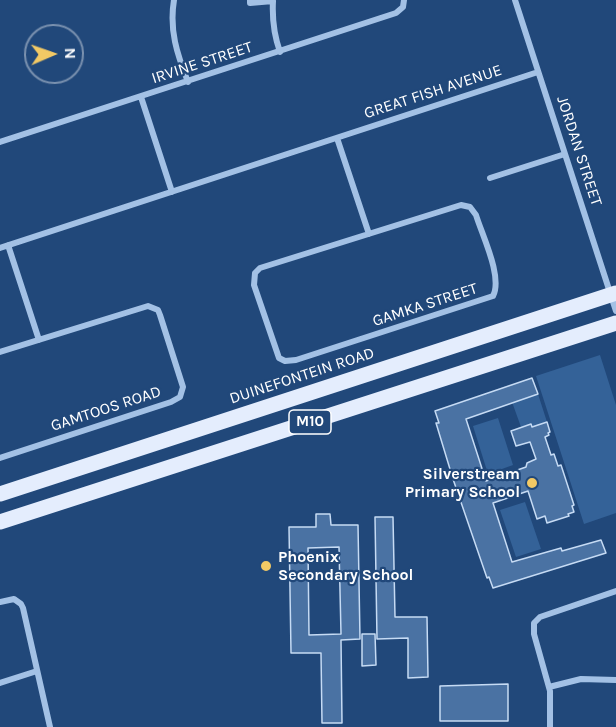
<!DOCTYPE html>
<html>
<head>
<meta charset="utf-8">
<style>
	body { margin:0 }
	#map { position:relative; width:616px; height:727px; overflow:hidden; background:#21487a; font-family:Karla,sans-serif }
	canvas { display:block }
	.north { position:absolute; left:24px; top:24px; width:60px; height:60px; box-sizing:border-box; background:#21487a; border:2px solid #7a91af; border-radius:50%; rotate:88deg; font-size:16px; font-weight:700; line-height:24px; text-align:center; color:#fff }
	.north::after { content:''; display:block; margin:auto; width:21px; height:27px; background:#f2c965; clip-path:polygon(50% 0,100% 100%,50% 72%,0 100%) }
</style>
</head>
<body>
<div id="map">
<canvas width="616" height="727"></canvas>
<div class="north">N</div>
</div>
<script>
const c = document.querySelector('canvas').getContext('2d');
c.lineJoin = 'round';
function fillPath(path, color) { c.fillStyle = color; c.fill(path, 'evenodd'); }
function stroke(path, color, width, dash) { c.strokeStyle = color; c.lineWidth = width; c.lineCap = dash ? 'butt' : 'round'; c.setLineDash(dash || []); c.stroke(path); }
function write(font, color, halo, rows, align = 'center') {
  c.font = font + ' Karla,sans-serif'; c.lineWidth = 4.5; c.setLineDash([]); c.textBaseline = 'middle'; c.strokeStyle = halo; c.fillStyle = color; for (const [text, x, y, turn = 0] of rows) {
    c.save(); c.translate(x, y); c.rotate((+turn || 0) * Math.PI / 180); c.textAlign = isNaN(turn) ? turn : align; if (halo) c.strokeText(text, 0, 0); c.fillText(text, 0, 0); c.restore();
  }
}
fillPath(new Path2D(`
	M600 355 616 405V513L584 524 536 376Z
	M538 394 547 422 532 427 530 424 521 427 512 402Z
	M498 418 513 465 488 474 473 426Z
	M525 502 541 549 516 557 500 510Z`), '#346298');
const building = new Path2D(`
	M532 378 538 394 466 419 486 481 526 467 527 463 536 459 530 442 516 446 511 431 531 424 532 427 547 422 550 432 548 433 549 435 545 437 551 455 554 454 558 466 561 465 574 505 572 506 574 512 568 514 569 516 547 523 545 516 537 519 528 491 493 503 512 562 561 548 562 551 601 540 606 553 493 588 489 577 487 578 453 479 436 423H439L435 411Z
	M316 514H330L331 525H358L360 639 341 640 342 723H322L321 653H291L289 527H316ZM339 547 341 634 309 635 308 548Z
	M375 517H393L395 617H427L428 677 408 678V638L377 639Z
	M362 634H375L376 665 362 666Z
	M508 684V721H440V686Z`);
fillPath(building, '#4a72a3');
stroke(building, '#c6dbf4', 1.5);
stroke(new Path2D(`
	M174 0C169 30 177 54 188 82
	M250 0V3L273 1C272 19 274 35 280 52
	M515 0 616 311
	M141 97 172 192
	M337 138 369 234
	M0 142 396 13 403 7 404 0
	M490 178 565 154
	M461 205 470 207 476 215C482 235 503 277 493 296L296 360 285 361 279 358 254 285 255 273 260 268Z
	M8 245 39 340
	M0 248 538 72
	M0 352 148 306 158 310 160 315 183 387 180 397 171 402 0 458
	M0 602 14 599 21 604 23 608 50 727
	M0 683 37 671
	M549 687 581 679 616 680
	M550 727V691L534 634V623L540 617 616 591`), '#a3c1e5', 6);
stroke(new Path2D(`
	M0 494 616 293
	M0 522 616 323`), '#e4edfd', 15);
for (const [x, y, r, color] of [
	[532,483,6,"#f2c965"],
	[266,566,6,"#f2c965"]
]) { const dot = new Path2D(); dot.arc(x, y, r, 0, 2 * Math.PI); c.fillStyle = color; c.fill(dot); stroke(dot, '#21487a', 2); }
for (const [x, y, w] of [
	[310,422,42]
]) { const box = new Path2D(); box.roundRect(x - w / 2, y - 12, w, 24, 4.5); c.fillStyle = '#21487a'; c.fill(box); stroke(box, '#fff', 1.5); }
write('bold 15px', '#fff', null, [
	["M10",310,422]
]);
write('16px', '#fff', '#21487a', [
	["IRVINE STREET",202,63,-18],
	["GREAT FISH AVENUE",433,92,-18],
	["JORDAN STREET",579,151,72],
	["GAMKA STREET",425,305,-18],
	["DUINEFONTEIN ROAD",302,376,-18],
	["GAMTOOS ROAD",106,409,-18]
]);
write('bold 16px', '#fff', '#21487a', [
	["Silverstream",520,474],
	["Primary School",520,492],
	["Phoenix",278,557,"left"],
	["Secondary School",278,575,"left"]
], 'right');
</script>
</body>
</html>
